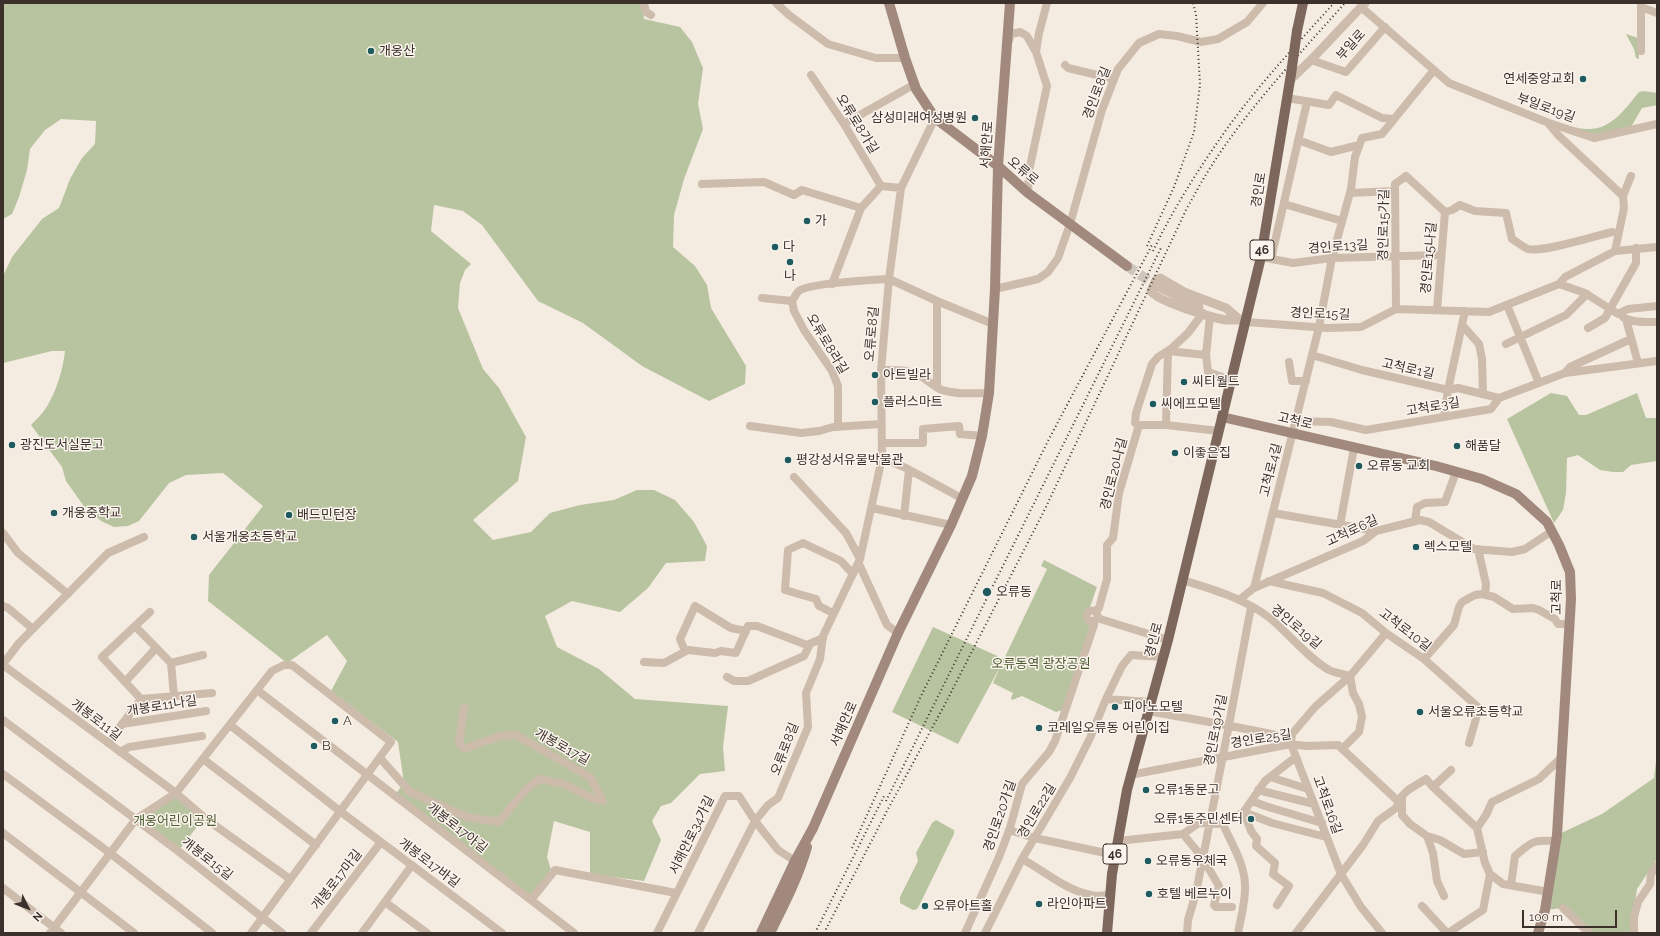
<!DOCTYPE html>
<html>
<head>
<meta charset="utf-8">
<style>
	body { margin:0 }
	#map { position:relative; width:1660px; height:936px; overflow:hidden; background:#f4ebe1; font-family:Raleway,sans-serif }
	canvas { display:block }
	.frame { position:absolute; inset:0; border:4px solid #3b302b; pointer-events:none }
	.north { position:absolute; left:8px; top:888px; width:40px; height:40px; -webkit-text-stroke:3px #fbf5ee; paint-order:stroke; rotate:132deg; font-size:11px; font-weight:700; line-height:16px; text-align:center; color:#3b302b }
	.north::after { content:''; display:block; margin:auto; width:14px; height:18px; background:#3b302b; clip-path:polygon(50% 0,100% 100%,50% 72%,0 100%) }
	.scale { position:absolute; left:1522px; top:910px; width:95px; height:18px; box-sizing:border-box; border:2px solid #3b302b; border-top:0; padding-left:5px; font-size:12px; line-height:14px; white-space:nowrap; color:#3b302b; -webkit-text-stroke:3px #fbf5ee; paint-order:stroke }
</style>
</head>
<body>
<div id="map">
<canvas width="1660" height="936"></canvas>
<div class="frame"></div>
<div class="north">N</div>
<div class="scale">100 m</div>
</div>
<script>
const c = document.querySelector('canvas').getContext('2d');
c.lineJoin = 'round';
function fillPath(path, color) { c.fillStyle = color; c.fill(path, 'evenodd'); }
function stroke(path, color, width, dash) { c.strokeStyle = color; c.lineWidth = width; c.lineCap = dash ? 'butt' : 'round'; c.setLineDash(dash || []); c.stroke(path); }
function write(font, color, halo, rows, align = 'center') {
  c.font = font + ' Raleway,"Noto Sans KR",sans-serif'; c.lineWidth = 3; c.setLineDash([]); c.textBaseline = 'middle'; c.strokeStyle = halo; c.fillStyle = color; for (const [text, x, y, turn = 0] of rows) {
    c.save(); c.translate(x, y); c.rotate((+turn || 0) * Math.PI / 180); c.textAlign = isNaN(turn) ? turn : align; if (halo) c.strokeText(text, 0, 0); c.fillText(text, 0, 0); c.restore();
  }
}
fillPath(new Path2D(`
	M3 3H642L644 19 680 27 692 42 703 68 698 104 703 129 684 179 674 215 673 247 695 266 707 285 711 308 746 366 745 384 709 401 642 366 583 323 538 301 482 225 463 211 434 205 431 231 471 264 465 270 460 283 458 308 483 369 499 388 526 437 518 481 473 520 493 540 531 532 550 513 580 505 614 500 637 490H654L675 500 694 522 707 546 705 561 666 563 648 588 620 612 572 601 545 616 557 647 599 669 635 699 728 706 723 747 725 771 700 774 671 803 661 806 652 821 661 840 644 881 590 874V832L554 821 547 857 551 870 528 898 395 795 404 783 398 742 331 691 347 661 327 635 287 663 208 601 209 575 263 506 223 473 186 475 169 483 139 521 128 526 114 527 101 521 83 505 66 481 62 467 31 425C36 420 42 414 46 408 56 392 63 370 65 351H52L3 363V276L12 257 42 219 59 208 70 179 82 158 95 144 96 121 61 119 45 130 30 149 27 170 19 197 12 214 3 219Z
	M1626 34 1638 38 1639 59 1636 58 1634 49Z
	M1644 91 1657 93V105L1642 108 1631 127 1593 135 1569 126C1575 127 1581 129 1588 129 1611 130 1626 108 1639 92Z
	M1551 393 1567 396 1579 415H1586L1637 393 1646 418H1657V461L1631 465 1623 472H1613L1600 470 1578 455 1567 458 1566 493 1563 510 1554 523 1507 419Z
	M1044 560 1097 587 1090 607 1086 610 1083 615 1085 622 1091 625 1062 710 1056 712 1022 696 1012 700 1011 698 1013 693 993 683 1000 667 958 744 892 712 933 627 1004 659 1047 569 1041 566Z
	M1657 753V859L1637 889 1631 933H1589L1563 908 1545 910 1557 835 1602 814 1654 778Z
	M176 796 203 819 179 850 139 820Z
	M936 820 954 830V834L919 906 917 909 913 910 900 903V897L918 861 916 853 932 823Z`), '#b8c4a0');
stroke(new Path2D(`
	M1127 266 1157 286`), '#cfc6bd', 10, [10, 5]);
stroke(new Path2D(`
	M644 3 646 12 651 15
	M776 3 789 15 828 44 876 58H905
	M1361 7 1449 83 1549 123 1594 138 1657 124
	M1641 7 1657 13
	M1008 43 1011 34 1020 32 1027 36 1036 52 1039 33 1047 3
	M1641 51V3
	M1311 60 1346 72 1385 27
	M1065 65 1068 68 1114 79
	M811 75 844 124 881 186
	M1287 98 1329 105 1336 95 1382 118 1394 119
	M844 124 915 84
	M1549 124 1558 135 1623 196
	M1298 140 1331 152 1359 145
	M702 184 764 182 794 195 802 190 861 208
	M1028 193 1029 171 1047 86 1036 52
	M1350 193 1395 191
	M1284 204 1342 221
	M1615 251 1624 208 1623 196 1631 176
	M1261 257 1293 263 1332 258 1441 255
	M1271 259 1307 102
	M889 279 937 301 993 324
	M832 284 861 208 881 186 901 188
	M1559 284 1585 293 1618 314 1628 309 1657 306
	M995 289 1038 279 1048 272 1058 258 1070 224 1102 110 1118 69 1139 43 1159 34 1177 36 1201 42 1218 39 1247 22 1263 3
	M762 298 792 301
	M1507 305 1539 383
	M1396 309 1395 184 1406 176 1445 212
	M1437 310 1445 212 1452 210 1460 205 1475 211 1506 213 1512 239C1517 242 1523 247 1528 249 1541 253 1596 236 1612 232
	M1210 316 1206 355 1208 372 1231 380
	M1623 317C1631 323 1647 322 1657 322
	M1626 319 1638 363
	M1246 322 1328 328 1361 327 1396 309 1489 312 1559 284 1565 277 1615 251 1657 247
	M1462 325 1479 344 1482 359 1483 394
	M1588 328 1605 318 1610 309 1636 263V248
	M1506 344 1566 315 1587 294
	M1312 355 1362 370 1448 390 1458 388 1499 398
	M1289 362 1292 381H1306
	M881 370C892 370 905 369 915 373 925 377 932 386 942 390 957 395 973 393 989 393
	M1565 373 1570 367 1631 339
	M937 387V301
	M1444 417 1448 390 1465 311
	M1296 421 1331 422 1366 430 1491 409 1499 398 1565 373 1657 361
	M1139 425H1166L1219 431
	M1166 425 1168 351 1206 355
	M750 426 801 433 819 431 833 427 881 424
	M838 427V386L832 371 804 330 794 311 792 301C794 299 796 293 799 291 809 283 873 280 889 279
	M882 443H923V429L959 426 960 434 982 436
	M882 458 906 468 963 499
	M794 477 846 533 860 559
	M872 508 951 525
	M1273 513 1376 531
	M904 516 909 470
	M1415 521 1417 507 1425 503 1445 502 1456 472
	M1340 525 1354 448
	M3 533 18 553 68 594
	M1478 549 1486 584 1485 595
	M859 564 887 625 898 633
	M1182 580C1212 589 1246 599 1271 619 1289 634 1309 659 1329 670 1335 673 1343 674 1350 676L1353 693 1359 704 1362 717 1359 732 1342 749
	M1269 581 1323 593 1362 613 1386 633 1424 659 1479 708 1469 743
	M1254 588 1319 327 1332 258 1351 189 1355 157 1362 138 1382 134 1434 70
	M1239 600 1254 588 1363 541 1376 531 1420 520 1429 522 1474 549 1512 552 1525 549 1552 531
	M3 606 8 608 33 629
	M1086.5 616a5.5 5.5 0 1 1 11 0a5.5 5.5 0 1 1-11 0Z
	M1095 611 1099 608 1107 579V545L1113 538 1119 493 1139 425 1135 423 1136 413 1152 364 1158 357 1172 348 1188 333 1203 313
	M833 613 819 606 816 599 785 590 788 550 803 543 841 561 853 574
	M1097 618 1168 640
	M135 626 171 663
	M685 651 680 639 695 606 731 628 746 631
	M1424 659 1454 625 1459 607 1462 602 1475 595 1482 594 1494 597 1513 609 1533 608 1539 610 1555 619 1558 624H1570
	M644 662 664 663 688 650 715 653 721 651 736 653 748 626H757L807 645 823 638
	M171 663 203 655
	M171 663 174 696
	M3 664 19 643 108 553 144 537
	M3 665 176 793 206 819 290 879
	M727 677 734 681H748L804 656 810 644
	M125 682 156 648
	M257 690 574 933
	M141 699 212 693
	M1106 699 1150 702
	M1148 711 1226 725 1291 738
	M3 720 178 851 282 933
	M122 724 206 711
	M230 725 341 812 502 933
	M108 743 141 699 102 657 150 612
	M120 752 129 747 202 736
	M380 758 410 792 467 817 499 822 528 787 540 779 564 784 591 798 603 801 590 777 516 735 500 736 464 749 459 743 464 708
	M203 759 316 845
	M3 774 110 853 212 933
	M1130 775 1291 744 1306 746 1338 745 1399 802
	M1270 777 1308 789
	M1433 787 1477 828 1485 863 1490 874 1503 884 1549 892
	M1258 790 1314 804
	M1402 797V815L1410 824 1427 836 1440 840 1464 854 1483 852
	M1252 801 1265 806 1322 823
	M1244 812 1251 831 1257 839 1256 846 1275 863 1273 874 1289 886 1277 905
	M1244 812 1272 823 1326 837
	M1222 822C1230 841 1244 862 1245 884 1246 900 1241 917 1238 933
	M1477 828 1486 815 1492 802 1539 779 1561 758
	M1009 830 1035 838 1115 855
	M3 833 134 933
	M1183 834 1202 857 1219 886 1214 905 1216 907H1232
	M1427 836 1433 853 1437 881 1444 896
	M1118 841 1183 834 1199 823 1218 824 1243 813 1265 781 1292 760 1297 759
	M1022 859C1045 871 1065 890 1091 895 1096 897 1103 895 1109 895
	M1511 885 1515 856C1533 841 1532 840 1556 841
	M3 888 61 933
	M531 900 555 870 676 893
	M385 902 427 933
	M1422 906 1447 933
	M1563 908 1589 933
	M50 933 136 819 176 793 272 671 284 665H292L391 742 251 933
	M311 933 381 842
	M362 933 412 865
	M657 933 725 796H739L755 821 778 850 795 861
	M698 933 755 821 768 805 778 798 808 727 806 693 820 659 823 636 860 559 882 458 881 370 889 279 901 188 935 118
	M965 933 999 857 1010 828 1022 784 1049 752 1055 741 1094 625 1092 621
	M985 933 1022 859 1070 778 1090 738 1106 699 1122 666 1131 655 1163 657
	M1187 933 1188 920 1196 893 1229 725 1251 607
	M1296 933 1363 845 1378 821 1396 808 1402 796 1408 790 1426 779 1433 787 1451 770
	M1382 933 1361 907 1341 874 1291 744 1292 734 1315 707 1350 676 1386 633
	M1448 933 1483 910 1490 874
	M1634 933V917L1638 902 1650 884 1651 874 1657 866`), '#cdbbac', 8);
stroke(new Path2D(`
	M1290 80 1311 60 1365 3
	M1160 278 1184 292 1226 308 1240 320C1236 320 1232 320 1228 320 1215 319 1156 301 1151 291L1156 280Z
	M1157 286 1199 307`), '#cdbbac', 9);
stroke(new Path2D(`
	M889 3 905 58 916 89 935 118 998 166 1028 193 1127 266
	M1222 417 1436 466 1482 479 1516 494 1547 522 1559 545 1570 572 1571 599 1557 835 1545 910 1538 933
	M761 933 795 861 813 828 898 633 951 525 972 476 982 436 989 393 995 289 998 166 1010 3
	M770 933C784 905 798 878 807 847`), '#a18a7d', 10);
stroke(new Path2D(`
	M1297 31 1303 3
	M1107 933 1112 874 1127 790 1168 640 1261 257 1291 74`), '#7d675c', 10);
stroke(new Path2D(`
	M1147 246 1174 187 1194 132 1200 85 1196 14 1193 3
	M1153 251C1174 207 1201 165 1229 126 1261 82 1298 43 1334 3
	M886 801 1162 246
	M852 848 921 696 1049 439 1153 243
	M815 933 885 794
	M824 933 888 809 944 706 1045 509 1187 208C1194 196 1200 184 1207 173 1245 111 1297 57 1345 3`), '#3b302b', 2, [1, 3]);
stroke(new Path2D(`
	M1291 74 1297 31`), '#7d675c', 10);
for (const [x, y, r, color] of [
	[371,51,4,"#1f5a5e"],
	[1583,79,4,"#1f5a5e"],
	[975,118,4,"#1f5a5e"],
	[807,221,4,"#1f5a5e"],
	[775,247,4,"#1f5a5e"],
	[790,262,4,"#1f5a5e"],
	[875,375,4,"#1f5a5e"],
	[1184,382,4,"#1f5a5e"],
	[875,402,4,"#1f5a5e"],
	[1153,404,4,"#1f5a5e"],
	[12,445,4,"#1f5a5e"],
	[1457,446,4,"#1f5a5e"],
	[1175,453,4,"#1f5a5e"],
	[788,460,4,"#1f5a5e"],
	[1359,466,4,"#1f5a5e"],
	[54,513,4,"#1f5a5e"],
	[289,515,4,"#1f5a5e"],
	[194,537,4,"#1f5a5e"],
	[1416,547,4,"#1f5a5e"],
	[987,592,5,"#1f5a5e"],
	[1115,707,4,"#1f5a5e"],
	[1420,712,4,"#1f5a5e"],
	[335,721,4,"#1f5a5e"],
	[1039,728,4,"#1f5a5e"],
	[314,746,4,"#1f5a5e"],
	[1146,790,4,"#1f5a5e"],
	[1251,819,4,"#1f5a5e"],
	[1148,861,4,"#1f5a5e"],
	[1149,894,4,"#1f5a5e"],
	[1039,904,4,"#1f5a5e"],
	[925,906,4,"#1f5a5e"]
]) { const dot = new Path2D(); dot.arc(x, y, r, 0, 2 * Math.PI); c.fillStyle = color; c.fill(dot); stroke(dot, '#fbf5ee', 1.5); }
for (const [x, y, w] of [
	[1262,250,24],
	[1115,854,24]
]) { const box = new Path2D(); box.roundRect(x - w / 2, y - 10, w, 20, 3); c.fillStyle = '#fbf5ee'; c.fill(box); stroke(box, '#3b302b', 1); }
write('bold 12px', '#3b302b', null, [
	["46",1262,250],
	["46",1115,854]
]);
write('13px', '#3b302b', '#fbf5ee', [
	["부일로",1351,45,-48],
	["경인로8길",1097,93,-69],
	["부일로19길",1546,108,20],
	["오류로8가길",857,124,58],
	["서해안로",987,145,-86],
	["오류로",1023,171,40],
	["경인로",1259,190,-81],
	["경인로15가길",1384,225,-89],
	["경인로13길",1338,247,-4],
	["경인로15나길",1429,258,-85],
	["경인로15길",1320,314,2],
	["오류로8길",872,334,-85],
	["오류로8라길",827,344,59],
	["고척로1길",1408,369,13],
	["고척로3길",1433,407,-10],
	["고척로",1295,421,13],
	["고척로4길",1271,470,-76],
	["경인로20나길",1114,474,-76],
	["고척로6길",1352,531,-25],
	["고척로",1557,597,-90],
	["경인로19길",1296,627,40],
	["고척로10길",1405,630,37],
	["경인로",1154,640,-75],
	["개봉로11나길",162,706,-9],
	["개봉로11길",96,720,37],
	["서해안로",844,724,-66],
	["경인로19가길",1216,730,-79],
	["경인로25길",1261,739,-9],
	["개봉로17길",562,747,29],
	["오류로8길",785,749,-69],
	["고척로16길",1327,805,70],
	["경인로22길",1037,811,-59],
	["경인로20가길",1000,816,-71],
	["개봉로17아길",457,828,38],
	["서해안로34가길",692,835,-64],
	["개봉로15길",207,859,38],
	["개봉로17바길",429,863,37],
	["개봉로17마길",337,880,-52]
]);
write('13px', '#3b302b', '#fbf5ee', [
	["개웅산",379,51],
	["연세중앙교회",1575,79,"right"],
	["삼성미래여성병원",967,118,"right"],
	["가",815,221],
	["다",783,247],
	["나",790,276,"center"],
	["아트빌라",883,375],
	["씨티월드",1192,382],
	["플러스마트",883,402],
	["씨에프모텔",1161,404],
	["광진도서실문고",20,445],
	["해품달",1465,446],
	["이좋은집",1183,453],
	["평강성서유물박물관",796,460],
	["오류동 교회",1367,466],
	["개웅중학교",62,513],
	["배드민턴장",297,515],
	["서울개웅초등학교",202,537],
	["렉스모텔",1424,547],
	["오류동",996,592],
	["피아노모텔",1123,707],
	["서울오류초등학교",1428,712],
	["A",343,721],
	["코레일오류동 어린이집",1047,728],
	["B",322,746],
	["오류1동문고",1154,790],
	["오류1동주민센터",1243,819,"right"],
	["오류동우체국",1156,861],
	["호텔 베르누이",1157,894],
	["라인아파트",1047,904],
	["오류아트홀",933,906]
], 'left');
write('13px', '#4a5a2e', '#fbf5ee', [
	["오류동역 광장공원",1041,664],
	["개웅어린이공원",175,821]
]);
</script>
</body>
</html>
